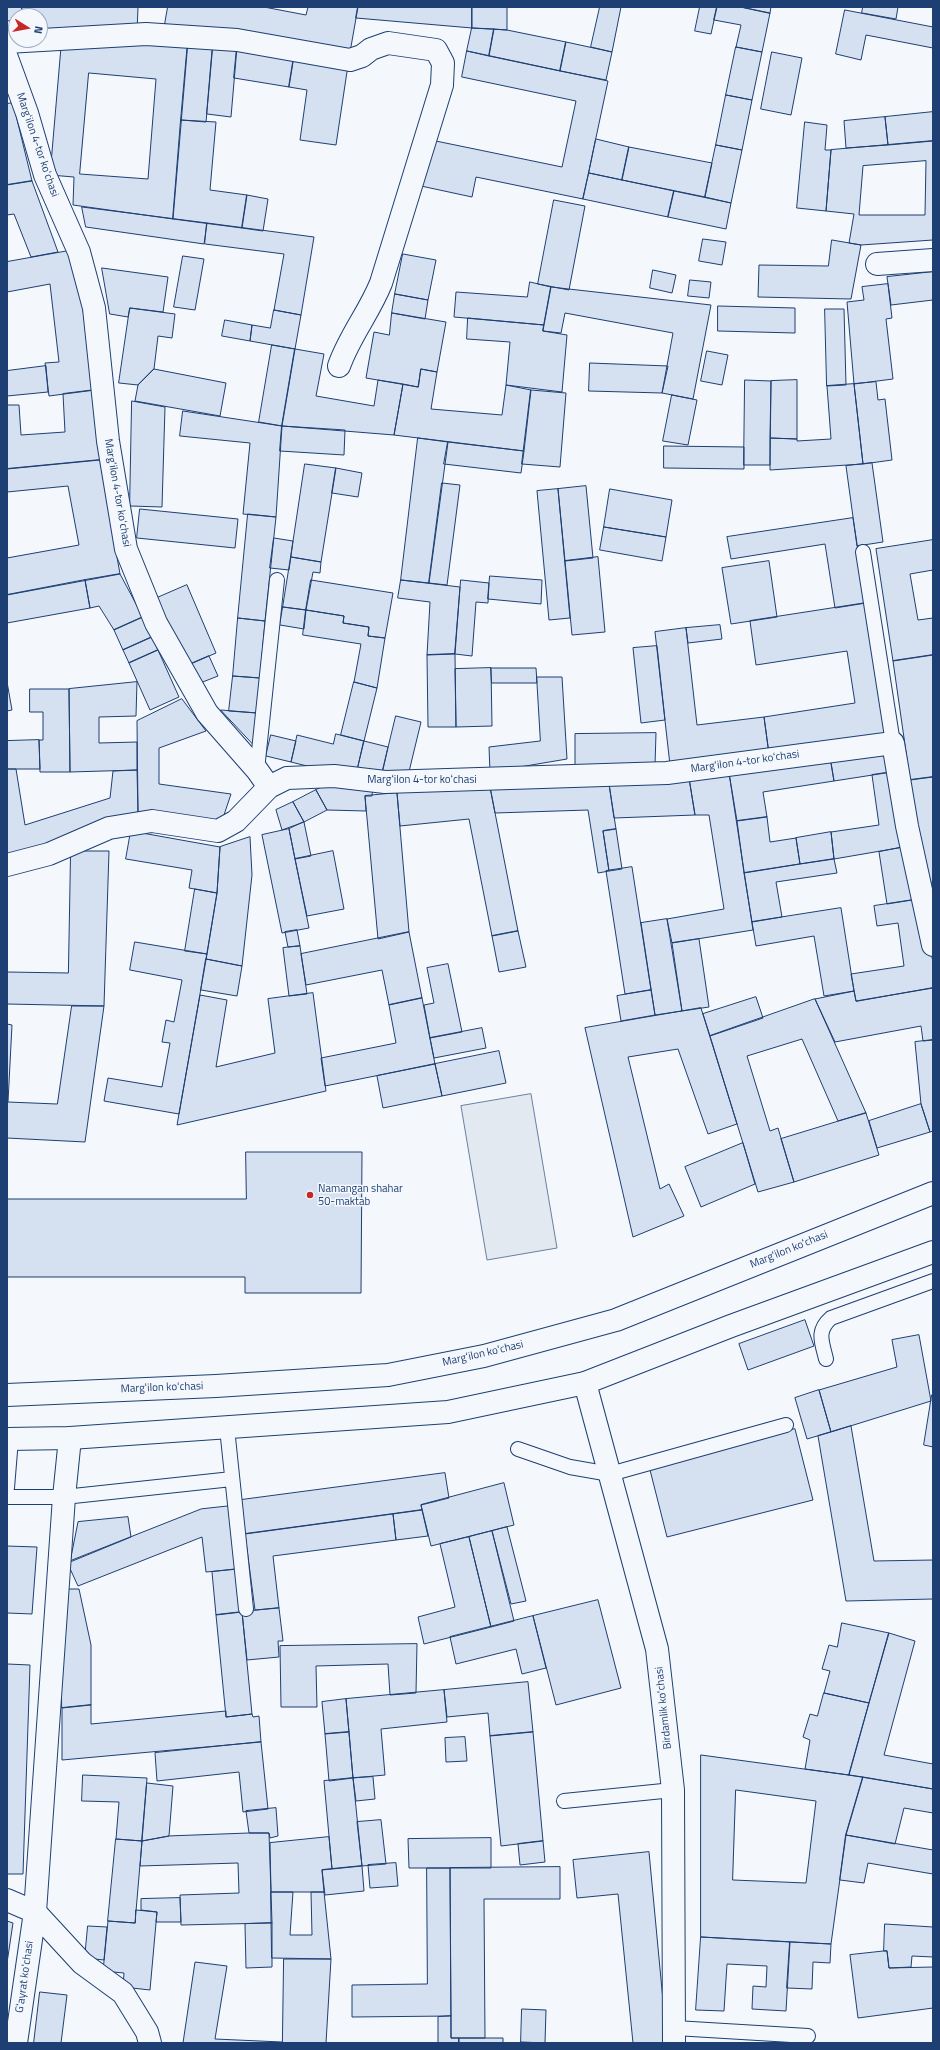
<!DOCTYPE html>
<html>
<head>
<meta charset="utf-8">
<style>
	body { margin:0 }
	#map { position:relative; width:940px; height:2050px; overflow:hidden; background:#f4f7fb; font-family:"Titillium Web",sans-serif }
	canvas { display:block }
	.frame { position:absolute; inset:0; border:8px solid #1d3f73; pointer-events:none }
	.north { position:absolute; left:8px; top:8px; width:40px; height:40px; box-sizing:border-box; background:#f4f7fb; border:1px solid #9eadc5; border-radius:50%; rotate:101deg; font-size:11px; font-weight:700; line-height:16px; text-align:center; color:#1d3f73 }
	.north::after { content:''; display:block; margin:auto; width:14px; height:18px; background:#c62828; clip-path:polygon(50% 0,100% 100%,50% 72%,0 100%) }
</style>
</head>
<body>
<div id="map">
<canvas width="940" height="2050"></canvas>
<div class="frame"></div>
<div class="north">N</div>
</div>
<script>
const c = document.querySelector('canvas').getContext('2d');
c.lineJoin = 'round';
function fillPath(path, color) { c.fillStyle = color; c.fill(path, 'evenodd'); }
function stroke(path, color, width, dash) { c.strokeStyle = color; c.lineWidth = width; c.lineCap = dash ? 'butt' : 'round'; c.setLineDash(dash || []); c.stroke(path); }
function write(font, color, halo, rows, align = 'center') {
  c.font = font + ' "Titillium Web",sans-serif'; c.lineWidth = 3; c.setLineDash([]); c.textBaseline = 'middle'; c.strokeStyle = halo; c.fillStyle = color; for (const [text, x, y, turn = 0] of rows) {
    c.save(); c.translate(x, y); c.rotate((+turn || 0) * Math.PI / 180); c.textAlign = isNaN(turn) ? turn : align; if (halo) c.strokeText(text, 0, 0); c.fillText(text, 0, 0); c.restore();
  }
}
const green = new Path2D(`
	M531 1094 557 1248 487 1260 461 1106Z`);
fillPath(green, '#e3e9f0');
stroke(green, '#687fa3', 1);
const building = new Path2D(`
	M7 7H22V16H16V20L7 21Z
	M22 7H138L137 32 40 30V16H22Z
	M168 7H264L306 15 308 7H358L349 58 165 24Z
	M358 7H472V28L356 18Z
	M472 7H507V30L472 28Z
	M600 7H621L612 52 591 47Z
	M700 7H717L711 34 695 31Z
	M717 7H741L770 13 762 52 736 47 741 25 714 20Z
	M741 7H771L770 13Z
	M863 7H898L896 19 862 13Z
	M845 10 933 27V48L866 35 861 60 836 54Z
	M472 28 494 29 489 56 467 51Z
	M494 29 507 30 566 42 560 71 489 56Z
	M188 41 173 219 73 205 74 177 50 175 61 47ZM89 73 156 79 148 179 80 174Z
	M188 41 213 43 206 122 181 120Z
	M566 42 612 52 606 80 560 71Z
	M213 43 237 47 231 117 207 114Z
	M237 47 294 56 289 87 234 78Z
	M736 47 762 52 752 100 726 95Z
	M467 51 608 81 583 199 476 177 472 197 421 186 431 140 562 167 576 101 462 77Z
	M772 52 802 58 791 115 761 109Z
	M294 56 348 65 336 145 300 140 307 90 289 87Z
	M726 95 752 100 742 150 716 145Z
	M13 103 32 181 7 185V104Z
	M933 112V141L888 145 885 117Z
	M885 117 888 145 846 148 844 121Z
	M181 120 216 122 210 190 247 195 242 228 173 219Z
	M805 122 827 125 825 150H831L826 211 797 208Z
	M596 139 629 147 622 180 589 173Z
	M933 141V240L861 245 849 243 854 214 826 211 831 150ZM926 161 925 215H859L863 166Z
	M716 145 742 150 731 203 705 197Z
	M629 147 712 163 705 197 622 180Z
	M589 173 674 191 668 217 583 199Z
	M32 181 58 252 31 257 14 214 7 215V185Z
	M674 191 731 203 726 229 668 217Z
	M247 195 268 199 263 231 242 228Z
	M554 200 585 206 569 290 538 284Z
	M82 207 207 223 204 244 86 227Z
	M207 223 314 237 301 315 274 310 284 254 205 244Z
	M703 239 726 242 722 265 699 261Z
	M832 240 861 245 851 299 758 297 759 265 828 266Z
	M74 250 95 390 49 396 45 363 59 362 50 284 7 292V262Z
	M403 254 436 260 428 300 395 294Z
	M183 256 204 259 195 310 174 307Z
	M102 268 168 277 163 312 130 308 128 317 110 314Z
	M653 270 676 275 672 293 650 288Z
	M933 272V300L891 305 887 277Z
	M690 280 711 282 709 298 688 296Z
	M530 282 551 287 544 325 454 317 456 292 527 297Z
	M888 284 892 318 886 319 893 379 854 384 847 302 864 300 862 287Z
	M551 287 711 305 693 399 662 393 673 333 565 313 561 333 543 331Z
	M395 294 428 300 425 319 392 313Z
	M718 306 795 308V333L718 331Z
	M130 308 175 314 172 338 158 336 154 369 138 385 119 383Z
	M825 309H844L846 385 827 386Z
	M274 310 301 315 295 349 250 341 252 325 270 328Z
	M392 313 446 322 437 372 421 369 418 387 366 378 374 332 389 335Z
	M468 318 544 325 543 331 567 335 562 392 506 385 510 342 467 339Z
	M225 320 252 325 250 341 222 336Z
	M272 345 295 349 282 426 259 422Z
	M295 349 324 354 316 396 374 406 378 380 403 384 394 435 282 426Z
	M707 351 728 355 722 385 701 381Z
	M590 363 668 366 662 393 589 391Z
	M46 366 48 392 7 396V371Z
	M154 369 226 383 220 416 135 401 138 385Z
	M421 369 437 372 431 409 502 415 506 385 531 390 524 451 394 435 403 384 418 387Z
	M745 380 771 381 770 465H744Z
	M797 380V439L770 438 771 381Z
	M876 382 878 400 885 399 892 460 863 464 854 384Z
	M854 384 863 464 770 470V438L797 439V441L831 439 827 386Z
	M95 390 100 460 7 469V405H19L21 435 65 432 63 394Z
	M531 390 566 393 560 467 522 464Z
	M672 395 697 400 688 445 663 441Z
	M132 401 165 407 162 507 130 506Z
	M183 411 282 426 276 517 243 514 250 443 180 436Z
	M282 426 345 430 344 455 280 451Z
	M418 438 448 442 429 583 401 580Z
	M448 442 524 451 521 473 444 464Z
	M664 446 744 447V469L664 468Z
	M100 460 120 574 7 595V558L79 545 68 486 7 492V469Z
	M872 463 883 542 857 546 846 466Z
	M305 464 336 468 321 562 291 557Z
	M336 468 362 473 358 497 332 493Z
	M442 483 460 485 447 585 429 583Z
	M586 486 593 558 565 561 558 489Z
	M558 489 570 618 549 620 537 491Z
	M610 489 672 500 666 537 604 527Z
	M140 509 238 519 235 548 137 538Z
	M248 514 276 517 265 621 238 618Z
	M853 518 866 603 835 608 825 544 731 559 727 537Z
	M604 527 666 537 662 561 600 550Z
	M274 538 293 541 289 570 270 568Z
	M933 540V570L910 574 918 620 933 618V655L893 661 876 549Z
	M291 557 321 562 320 573 313 572 306 610 283 607Z
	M598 557 605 632 572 635 565 561Z
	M769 561 777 617 731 624 722 568Z
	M120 574 143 617 114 630 99 606 90 608 85 580Z
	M490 576 542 580 541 604 488 599Z
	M85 580 90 608 7 623V595Z
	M311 580 393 593 385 638 368 636 369 627 343 623 344 616 306 610Z
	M401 580 460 587 455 654 427 655 430 602 398 598Z
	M461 580 489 583 488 603 476 602 472 656 455 654Z
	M187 585 216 653 186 666 157 598Z
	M866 603 886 736 769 754 764 717 855 703 847 651 756 665 750 621Z
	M283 607 306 610 304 629 280 625Z
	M306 610 344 616 343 623 369 627 368 636 385 638 377 688 354 682 361 644 303 635Z
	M143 617 152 637 123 650 114 630Z
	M238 618 265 621 260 678 233 676Z
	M720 625 722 639 688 643 686 628Z
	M686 628 697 725 764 717 769 754 670 765 655 632Z
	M152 637 158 650 129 663 123 650Z
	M657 646 665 720 641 723 633 648Z
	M158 650 179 697 150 710 129 663Z
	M455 654 456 727H428L427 655Z
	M933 655V777L910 780 893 661Z
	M209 656 218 676 195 685 186 666Z
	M491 668H536L537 683H492Z
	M491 668 492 726 456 727 455 669Z
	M233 676 260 678 257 713 229 711Z
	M537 677H562L567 759 490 772 489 747 540 741Z
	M7 682 12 710 7 711Z
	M137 682 136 716 99 717V743L137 742V770L70 772 69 689Z
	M354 682 377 688 364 741 341 735Z
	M30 689H69L70 772H40L39 740H43V712H30Z
	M182 699 206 731 159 748V784L231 794 221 824 138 812 137 721Z
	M221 710 257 713 253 744Z
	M396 716 421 722 407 780 382 774Z
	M656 733 655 766H575V734Z
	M336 734 364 741 355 778 291 762 297 735 333 744Z
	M271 735 296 741 291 762 266 756Z
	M39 740 40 769H7V741Z
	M364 741 388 747 382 774 358 768Z
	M888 748 892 772 834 781 830 757Z
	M830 757 834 781 763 792 767 817 737 821 729 773Z
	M7 769H16L25 825 110 798 113 771 137 770 138 812 45 847 7 857Z
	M892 772 904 847 834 859 831 832 879 825 872 775Z
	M729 773 753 930 672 943 667 919 724 909 709 815H695L689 778Z
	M933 777V882L925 883 910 780Z
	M689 778 695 815 614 818 609 784Z
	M332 782 373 785 372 796H365L366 811 327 810 316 790Z
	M609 784 616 829 603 831 609 871 598 873 588 810 495 813 490 787Z
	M490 787 518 931 492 936 469 819 400 826 397 793Z
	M316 790 327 810 304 822 293 802Z
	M397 793 409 932 378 939 365 796Z
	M293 802 304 822 282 830 276 810Z
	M767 817 770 842 796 838 800 864 744 873 737 821Z
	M304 822 311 856 295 859 289 829Z
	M289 829 309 928 282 933 262 835Z
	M616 829 622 869 609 871 603 831Z
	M131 831 220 847 217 893 189 888 192 870 126 859Z
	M831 832 834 859 800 864 796 838Z
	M250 837 252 875 242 966 206 959 217 893 220 847Z
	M904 847 912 900 887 904 879 852Z
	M71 851H109L104 1006 7 1004V972L68 973Z
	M333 851 344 909 307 916 295 859Z
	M834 859 837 873 776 882 782 917 752 922 744 873Z
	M632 867 651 990 625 994 606 871Z
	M195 889 217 893 207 954 185 951Z
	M920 899 933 962V988L856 1001 851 974 904 966 898 923 877 926 874 906Z
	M841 908 854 991 824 996 814 936 756 946 752 922Z
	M667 919 682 1011 655 1015 641 923Z
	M297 930 300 946 288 947 285 932Z
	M518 931 526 967 499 972 492 936Z
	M409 932 422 998 389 1005 382 970 306 985 301 954Z
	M699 939 709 1007 682 1011 672 943Z
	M135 942 207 954 179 1114 104 1101 108 1078 162 1087 170 1043 162 1042 166 1020 174 1022 182 980 130 970Z
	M300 946 307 994 289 996 283 948Z
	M206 959 242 966 237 996 201 990Z
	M448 964 462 1032 430 1038 424 1005 434 1003 427 968Z
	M933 988V1040L923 1041 921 1026 835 1042 815 999 854 991 856 1001Z
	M651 990 655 1015 621 1021 617 996Z
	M313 993 326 1091 177 1125 200 995 227 1000 216 1067 275 1053 268 999Z
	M756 997 763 1018 710 1036 703 1014Z
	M422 998 435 1064 325 1086 321 1058 396 1043 389 1005Z
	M815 999 866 1113 838 1121 802 1039 747 1056 770 1131 778 1128 794 1182 758 1192 710 1036Z
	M72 1006H104L85 1142 7 1138V1024L12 1025 8 1102 57 1104Z
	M701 1008 737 1124 708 1134 678 1049 628 1057 660 1189 669 1184 684 1216 633 1237 585 1028Z
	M482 1028 486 1048 434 1058 430 1038Z
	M933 1040V1131L930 1132 921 1104 915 1042Z
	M499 1051 506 1083 442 1096 435 1064Z
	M435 1064 442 1096 383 1108 377 1076Z
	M921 1104 930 1132 877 1148 869 1121Z
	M866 1113 879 1155 794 1182 781 1139Z
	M743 1143 755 1184 701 1207 685 1167Z
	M246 1152H362L361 1293H245V1277H7V1199H246Z
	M805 1320 814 1346 748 1370 739 1344Z
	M919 1335 931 1401 831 1432 819 1390 897 1367 892 1340Z
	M819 1390 831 1432 807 1439 795 1398Z
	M932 1395H933V1447L924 1445Z
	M851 1426 874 1561 933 1560V1599L846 1601 818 1436Z
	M795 1429 813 1500 667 1537 649 1466Z
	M445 1473 449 1498 421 1505 422 1510 245 1534 241 1500Z
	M504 1483 514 1525 431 1546 421 1505Z
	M231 1506 238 1569 206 1572 202 1537 78 1586 67 1562 201 1509Z
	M422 1510 428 1536 396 1540 393 1514Z
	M393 1514 396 1540 273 1556 279 1608 255 1610 245 1534Z
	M128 1517 131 1537 70 1562 78 1522Z
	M507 1527 526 1601 511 1604 492 1531Z
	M492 1531 514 1621 491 1627 469 1537Z
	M469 1537 491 1627 424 1644 418 1617 455 1607 440 1544Z
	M7 1546 37 1547 32 1614 7 1613Z
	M238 1569 242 1612 216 1615 212 1572Z
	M61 1589H79L91 1645V1705L62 1708Z
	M598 1600 621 1688 556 1705 533 1616Z
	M279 1608 283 1641H278L279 1657 247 1660 242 1612Z
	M242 1612 252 1714 226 1717 216 1615Z
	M533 1616 546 1668 522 1674 516 1649 456 1664 450 1637Z
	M842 1623 889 1633 869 1703 824 1693 830 1671 822 1669 829 1645 837 1647Z
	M889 1633 915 1641 884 1755 933 1764V1789L849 1775Z
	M417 1644 416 1693 390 1695 388 1664 316 1666 317 1707H281L280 1646Z
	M7 1664 30 1665 23 1874H7Z
	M528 1682 533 1732 490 1736 488 1713 447 1717 444 1690Z
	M444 1690 447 1722 381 1729 385 1775 353 1778 346 1699Z
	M824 1693 869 1703 849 1775 805 1769 810 1740 803 1737 810 1714 817 1716Z
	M346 1699 349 1732 325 1734 322 1702Z
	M91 1705V1724L226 1711V1717L252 1714 253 1717 259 1716 261 1742 62 1760V1708Z
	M349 1732 353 1778 329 1781 325 1734Z
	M533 1732 543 1841 501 1846 490 1736Z
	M465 1737 467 1761 446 1762 445 1738Z
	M261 1742 268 1809 243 1812 239 1772 157 1781 155 1753Z
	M701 1755 863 1777 846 1835 831 1944 701 1937ZM736 1790 816 1801 806 1883 733 1880Z
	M83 1775 147 1778 142 1841 116 1839 119 1802 82 1801Z
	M373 1777 375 1799 356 1801 353 1778Z
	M863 1777 933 1789V1813L904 1808 895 1844 846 1835Z
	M353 1778 362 1866 332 1869 324 1781Z
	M147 1783 173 1786 169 1836 142 1841Z
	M276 1808 278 1836 270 1838 269 1833H249L246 1811Z
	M381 1820 386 1864 362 1866 357 1822Z
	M249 1833H269L272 1923 181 1925 180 1895 239 1893 238 1863 140 1866 142 1841 169 1836Z
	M846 1835 933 1850V1874L868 1863 864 1883 840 1880Z
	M329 1837 332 1869 322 1870 324 1892H271L270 1843Z
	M491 1838V1868H409L408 1839Z
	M116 1839 142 1841 135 1923 108 1921Z
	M543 1841 545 1862 520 1865 518 1844Z
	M649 1852 667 2043H633L618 1894 577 1898 573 1860Z
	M396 1863 398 1886 370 1888 368 1865Z
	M362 1866 364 1891 325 1895 322 1870Z
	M560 1867V1899H484L485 2038H451L450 1868Z
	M427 1868H450L451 2016 352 2017V1985L427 1984Z
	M271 1892H293L290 1935H312L311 1892H324L331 1959 272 1958Z
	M180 1898 181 1922H156L157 1912 141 1910V1899Z
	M136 1910 157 1912 150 1990 123 1987 124 1973 103 1971 108 1921 135 1923Z
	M7 1921 13 1923 7 1963Z
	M272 1923V1967L246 1968 245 1924Z
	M885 1924 933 1927V1957L912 1956 911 1967 889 1968 887 1951H884Z
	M88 1926 107 1927 104 1960 85 1958Z
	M701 1937 790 1942 786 2011 752 2009 753 1986 766 1987 767 1966 727 1964 724 2011 696 2010Z
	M790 1942 831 1944 830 1963 813 1962 812 1989 787 1988Z
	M887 1951 889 1968 933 1967V2008L858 2018 850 1955Z
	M284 1959H331L326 2043H183L195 1962 227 1966 215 2039 282 2042Z
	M40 1992 67 1995 61 2043H34Z
	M522 2009 546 2010 545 2043 521 2042Z
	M451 2016V2038H459V2043H438V2017Z
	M459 2038H503V2043H459Z`);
fillPath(building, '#d5e0f0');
stroke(building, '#1d3f73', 1);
const service = new Path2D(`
	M863 552 893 743
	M257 770 277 580
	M826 1359C822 1342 816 1331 831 1318L933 1281
	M227 1428 246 1609
	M518 1449 570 1467 610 1474 786 1425
	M7 1488 11 1439
	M7 1497H64L232 1479
	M564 1801 673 1790
	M675 2028 808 2036`);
const minor = new Path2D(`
	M7 42 146 34 237 40 350 60 362 56 371 49 388 43 436 50 443 63 442 85 381 283C369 313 350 335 339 366
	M7 58 27 113 45 175 79 252 94 308 108 441 126 549 156 623 207 713 257 770 269 787
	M877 264 933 260
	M7 865 49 854 109 828 152 821 218 831 236 821 269 787 287 778 334 776 385 782 667 773 893 743 907 826 933 945
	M585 1383 657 1649 673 1790 674 2043
	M7 1900 35 1912 82 1963 123 1993 147 2032 150 2043
	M16 2043 35 1912 64 1497 70 1438`);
const primary = new Path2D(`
	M7 1395 216 1386 388 1375 484 1356 616 1320 933 1193
	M7 1439 70 1438 448 1412 585 1383 731 1326 933 1252`);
stroke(service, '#1d3f73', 16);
stroke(minor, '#1d3f73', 24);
stroke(primary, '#1d3f73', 24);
stroke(service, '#f4f7fb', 14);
stroke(minor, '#f4f7fb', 22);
stroke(primary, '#f4f7fb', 22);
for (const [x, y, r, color] of [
	[310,1195,4,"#c62828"]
]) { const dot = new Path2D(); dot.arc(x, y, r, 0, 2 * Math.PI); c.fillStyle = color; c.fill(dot); stroke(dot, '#f4f7fb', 1.5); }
write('11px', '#1d3f73', '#f4f7fb', [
	["Margʻilon 4-tor koʻchasi",37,145,71],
	["Margʻilon 4-tor koʻchasi",117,493,80],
	["Margʻilon 4-tor koʻchasi",745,762,-8],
	["Margʻilon 4-tor koʻchasi",422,780],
	["Margʻilon koʻchasi",789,1250,-22],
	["Margʻilon koʻchasi",483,1354,-13],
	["Margʻilon koʻchasi",162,1388,-2],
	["Birdamlik koʻchasi",664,1708,-96],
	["Gʻayrat koʻchasi",25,1977,-82]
]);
write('11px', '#1d3f73', '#f4f7fb', [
	["Namangan shahar",318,1189],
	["50-maktab",318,1202]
], 'left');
</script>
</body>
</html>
